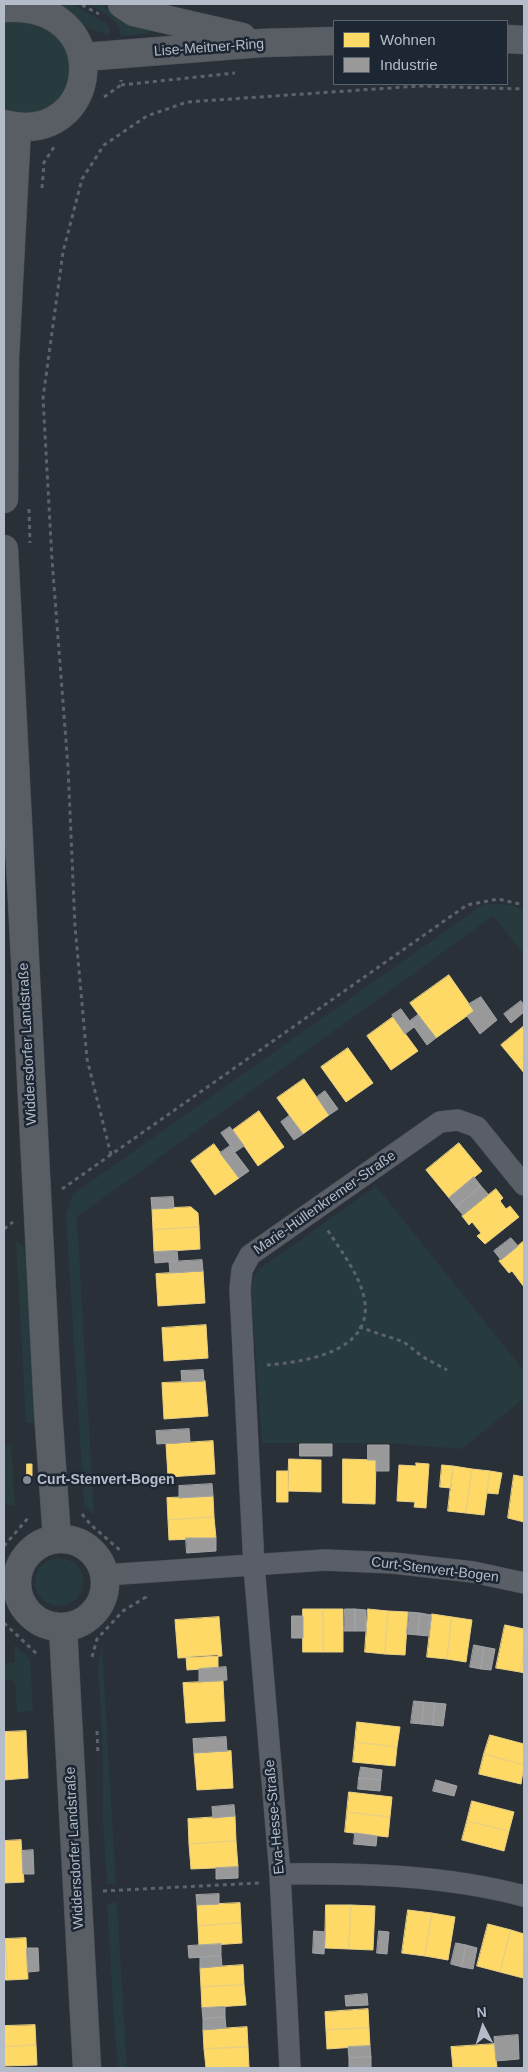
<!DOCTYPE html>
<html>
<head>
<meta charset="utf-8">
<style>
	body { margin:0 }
	#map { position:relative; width:528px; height:2072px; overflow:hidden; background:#2a3038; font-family:Arial,sans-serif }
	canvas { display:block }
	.frame { position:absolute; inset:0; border:5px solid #b4bcc9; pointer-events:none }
	.legend { position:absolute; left:333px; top:20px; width:175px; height:65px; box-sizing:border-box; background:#1d2633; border:1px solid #59626f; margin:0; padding:6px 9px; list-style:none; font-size:15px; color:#b4bcc9 }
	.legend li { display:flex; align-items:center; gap:10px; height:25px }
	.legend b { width:25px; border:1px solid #59626f }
	.north { position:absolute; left:458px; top:2002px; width:50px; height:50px; -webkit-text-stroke:4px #1d2633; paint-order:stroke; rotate:355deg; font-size:14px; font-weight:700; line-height:20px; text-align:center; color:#b4bcc9 }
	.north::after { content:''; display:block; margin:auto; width:18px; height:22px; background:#b4bcc9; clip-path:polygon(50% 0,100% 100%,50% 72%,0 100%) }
</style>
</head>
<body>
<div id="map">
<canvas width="528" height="2072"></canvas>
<div class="frame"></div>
<ul class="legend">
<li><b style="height:14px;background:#ffd966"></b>Wohnen</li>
<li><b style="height:14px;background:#999"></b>Industrie</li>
</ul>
<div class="north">N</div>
</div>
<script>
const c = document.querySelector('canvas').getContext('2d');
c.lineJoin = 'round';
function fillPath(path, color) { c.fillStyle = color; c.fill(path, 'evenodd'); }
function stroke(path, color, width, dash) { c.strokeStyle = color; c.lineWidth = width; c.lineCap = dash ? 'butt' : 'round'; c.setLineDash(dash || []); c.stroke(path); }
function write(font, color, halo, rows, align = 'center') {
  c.font = font + ' Arial,sans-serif'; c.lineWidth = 5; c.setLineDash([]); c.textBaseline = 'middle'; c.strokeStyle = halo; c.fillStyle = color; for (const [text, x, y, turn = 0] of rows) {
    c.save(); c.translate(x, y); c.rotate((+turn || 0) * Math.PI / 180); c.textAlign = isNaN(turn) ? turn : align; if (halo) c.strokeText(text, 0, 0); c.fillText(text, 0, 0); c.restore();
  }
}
fillPath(new Path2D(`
	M60 4H72L106 23 110 28 109 35 87 28Z
	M88 4H102L113 12 151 26 148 34 121 36C119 18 102 12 88 4Z
	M16 19 53 28 72 61C65 86 63 111 31 116 23 117 12 113 4 112V23Z
	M487 904C500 904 514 903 524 912V954L493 916 77 1217 94 1514 84 1505 66 1216 72 1195 478 908Z
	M376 1186 524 1371V1398L462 1449 390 1443H262L251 1287 254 1277 261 1268Z
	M16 1240 25 1248 36 1423H26Z
	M11 1443 15 1505H4V1448Z
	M35 1582a24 24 0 1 1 48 0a24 24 0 1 1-48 0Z
	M14 1645 30 1659 33 1711 17 1712 15 1683 9 1679 4 1680V1664L15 1662Z
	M102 1646 116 1884H107L103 1821V1750L98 1668Z
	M117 1902 127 2068H119L115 2037 107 1904Z`), '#273a3e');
const homes = new Path2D(`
	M449 975 474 1011 436 1038 410 1003Z
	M393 1017 418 1051 391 1070 367 1036Z
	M524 1026V1056L516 1063 501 1045Z
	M348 1048 373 1083 346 1102 321 1067Z
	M524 1056V1073L516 1063Z
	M304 1079 329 1115 303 1134 277 1098Z
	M259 1111 284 1147 258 1166 233 1130Z
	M459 1143 482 1171 449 1198 426 1170Z
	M214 1144 239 1178 215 1195 191 1161Z
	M496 1189 503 1198 500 1201 506 1209 510 1206 519 1217 485 1244 477 1236 481 1233 472 1222 469 1225 462 1216Z
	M191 1207 198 1213 199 1227 153 1230 152 1209Z
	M199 1227 200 1249 154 1252 153 1230Z
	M524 1241V1287L512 1271 509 1273 499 1261Z
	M203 1271 205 1303 158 1306 156 1274Z
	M206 1325 208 1358 164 1361 162 1328Z
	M205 1381 208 1416 164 1419 162 1383Z
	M213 1441 215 1474 168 1477 166 1444Z
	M289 1459 321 1460V1492L288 1491Z
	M343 1459 376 1460 375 1504 343 1503Z
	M416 1463 429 1464 426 1508 414 1507 415 1502 397 1501 399 1465 416 1466Z
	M27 1464H32V1476H27Z
	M442 1465 453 1466 451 1488 440 1487Z
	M453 1466 472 1469 466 1513 448 1511Z
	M472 1469 490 1471 484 1515 466 1513Z
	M277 1471H288V1502H277Z
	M490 1471 502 1473 498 1494 487 1493Z
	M514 1475 524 1477V1522L508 1518Z
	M213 1496 214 1517 168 1520 167 1498Z
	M214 1517 216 1538 169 1540 168 1520Z
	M303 1609H323V1652H303Z
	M323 1609H343V1652H323Z
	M368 1609 388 1611 385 1654 365 1652Z
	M388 1611 408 1612 405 1655 385 1654Z
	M432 1614 452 1617 447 1659 427 1657Z
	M219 1617 222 1656 178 1658 175 1620Z
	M452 1617 472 1620 466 1662 447 1659Z
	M505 1625 524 1629V1652L520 1672 496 1668Z
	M524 1652V1673L520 1672Z
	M218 1655V1668L187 1670 186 1657Z
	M223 1681 225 1721 186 1723 183 1683Z
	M357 1722 400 1727 397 1747 355 1742Z
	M26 1731 28 1778 4 1780V1732Z
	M490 1735 524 1744V1765L484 1754Z
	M355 1742 397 1747 395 1766 353 1762Z
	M231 1751 233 1788 197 1790 194 1753Z
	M484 1754 524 1765 521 1784 479 1774Z
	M349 1792 392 1797 390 1817 347 1812Z
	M472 1801 514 1812 509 1831 467 1821Z
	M347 1812 390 1817 388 1837 345 1832Z
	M235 1816 236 1841 189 1844 188 1819Z
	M467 1821 509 1831 504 1851 462 1840Z
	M21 1840 24 1882 4 1883V1841Z
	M236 1841 238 1867 191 1869 189 1844Z
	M240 1903 241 1923 198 1926 197 1905Z
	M326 1905H351L349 1949 325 1948Z
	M351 1905 375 1906 373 1950 349 1949Z
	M408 1910 432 1913 425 1956 402 1953Z
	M432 1913 455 1917 448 1960 425 1956Z
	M241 1923 242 1943 199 1946 198 1926Z
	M488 1924 511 1930 500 1972 477 1966Z
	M511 1930 524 1934 523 1978 500 1972Z
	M26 1938 28 1979 8 1980 5 1939Z
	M4 1939H5L8 1980H4Z
	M243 1965 244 1985 201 1987 200 1968Z
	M244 1985 246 2005 202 2008 201 1987Z
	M368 2009 369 2028 326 2030 325 2012Z
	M35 2025 36 2045 4 2047V2026Z
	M247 2027 248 2047 204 2049 203 2030Z
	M369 2028 370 2046 327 2049 326 2030Z
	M495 2044 497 2068H453L451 2047Z
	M36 2045 37 2065 4 2066V2047Z
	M248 2047 249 2067 206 2068 204 2049Z`);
fillPath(homes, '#ffd966');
stroke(homes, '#e8d084', 1);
const industry = new Path2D(`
	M481 997 497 1020 480 1034 467 1016 474 1011 469 1004Z
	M521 1001 524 1005V1012L511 1023 504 1014Z
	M401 1009 414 1027 405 1034 392 1015Z
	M418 1015 436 1038 427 1045 410 1021Z
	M325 1091 338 1109 329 1115 317 1097Z
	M289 1116 303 1134 294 1140 281 1122Z
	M230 1127 244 1146 235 1152 221 1133Z
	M230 1146 249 1171 239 1178 220 1153Z
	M474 1177 481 1186 456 1207 449 1198Z
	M481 1186 488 1194 463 1215 456 1207Z
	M173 1197 174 1208 152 1209 151 1198Z
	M511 1238 518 1246 501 1260 494 1251Z
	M177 1251 178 1261 155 1263 154 1252Z
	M202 1260 203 1271 170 1273 169 1262Z
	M203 1370 204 1381 182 1382 181 1371Z
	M189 1429 190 1442 157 1444 156 1431Z
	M300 1444H332V1456H300Z
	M368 1445H389V1471H376V1460H368Z
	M212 1484 213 1496 179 1498V1486Z
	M186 1538H216V1551L187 1553Z
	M345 1609H355V1631H344Z
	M355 1609 366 1610V1631H355Z
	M409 1612 420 1613 418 1635 407 1634Z
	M420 1613 431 1615 429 1636 418 1635Z
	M292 1616H303V1638H292Z
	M474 1645 484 1647 481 1669 470 1667Z
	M484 1647 495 1649 491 1670 481 1669Z
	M226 1667 227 1680 199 1682V1669Z
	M414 1701 424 1702 422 1724 411 1723Z
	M424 1702 435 1703 433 1725 422 1724Z
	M435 1703 446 1704 443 1726 433 1725Z
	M226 1737 227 1751 194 1753 193 1739Z
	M361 1767 382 1770 381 1780 359 1778Z
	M359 1778 381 1780 380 1791 358 1789Z
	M436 1780 457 1786 454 1796 433 1791Z
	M234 1805 235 1816 213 1818 212 1807Z
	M355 1833 377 1836 376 1846 354 1844Z
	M33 1850 34 1874H23L22 1851Z
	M238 1867V1878L216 1879V1868Z
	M219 1894V1904L197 1905 196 1895Z
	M314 1931 325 1932 324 1954 313 1953Z
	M379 1931 389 1932 387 1954 377 1953Z
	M456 1943 466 1945 462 1967 451 1964Z
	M221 1944V1956L189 1958 188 1946Z
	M466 1945 477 1948 473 1969 462 1967Z
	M27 1948H38L39 1971 28 1972Z
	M221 1956 222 1966 200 1968V1957Z
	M367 1994 368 2005 346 2006 345 1996Z
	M225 2007V2017L203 2019 202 2008Z
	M225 2017 226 2028 203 2030V2019Z
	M518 2035 519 2059 496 2061 494 2037Z
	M370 2046 371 2057 349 2058 348 2047Z
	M371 2057V2068H349V2058Z`);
fillPath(industry, '#999');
stroke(industry, '#a1a4a7', 1);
const street = new Path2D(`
	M105 1575 325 1560 393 1563 473 1572 524 1583
	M4 1582 16 1581
	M280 1874C363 1873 444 1875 524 1896
	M290 2068 280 1874 254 1566 240 1289 242 1270 250 1255 440 1122 458 1120 477 1127 524 1185`);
const secondary = new Path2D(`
	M122 4 134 12 242 37
	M4 8C117 0 102 149 4 124
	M507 39 524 40
	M84 57 262 43 334 41
	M4 499 5 358 17 128
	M4 549 48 1410 57 1539
	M17 1583a44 44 0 1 1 88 0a44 44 0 1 1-88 0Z
	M63 1628 87 2068`);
stroke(street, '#484c53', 22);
stroke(secondary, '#484c53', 29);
stroke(new Path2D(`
	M82 5 99 14
	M121 85 235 73
	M104 97 121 85V80
	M43 164 54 147
	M42 188 44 164
	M29 509 30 543
	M111 1155 87 1059 75 926 68 767 52 560 43 398 63 252 82 179 104 145 147 116 187 102 419 86 524 89
	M62 1189 467 905 498 899 524 905
	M4 1229 13 1222
	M359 1327 404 1342 423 1357 447 1370
	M267 1365C304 1362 376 1352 364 1297 358 1272 340 1250 327 1229
	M82 1514 91 1525 121 1551
	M4 1546 28 1518
	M4 1623 38 1655
	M92 1657 97 1639 123 1611 146 1597V1595
	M97 1731 98 1755
	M103 1891 259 1883`), '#5d636a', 3, [4, 4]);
stroke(street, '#5a5e66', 21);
stroke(secondary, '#595d64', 28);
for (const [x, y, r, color] of [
	[27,1480,5,"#848b96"]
]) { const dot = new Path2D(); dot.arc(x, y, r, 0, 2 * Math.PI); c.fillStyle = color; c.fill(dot); stroke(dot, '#1d2633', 2); }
write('14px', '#b4bcc9', '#1d2633', [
	["Lise-Meitner-Ring",209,48,-4],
	["Widdersdorfer Landstraße",28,1044,-93],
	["Marie-Hüllenkremer-Straße",325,1203,-35],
	["Curt-Stenvert-Bogen",435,1570,7],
	["Eva-Hesse-Straße",275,1817,-95],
	["Widdersdorfer Landstraße",75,1848,-93]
]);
write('bold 14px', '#b4bcc9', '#1d2633', [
	["Curt-Stenvert-Bogen",37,1480]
], 'left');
</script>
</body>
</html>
